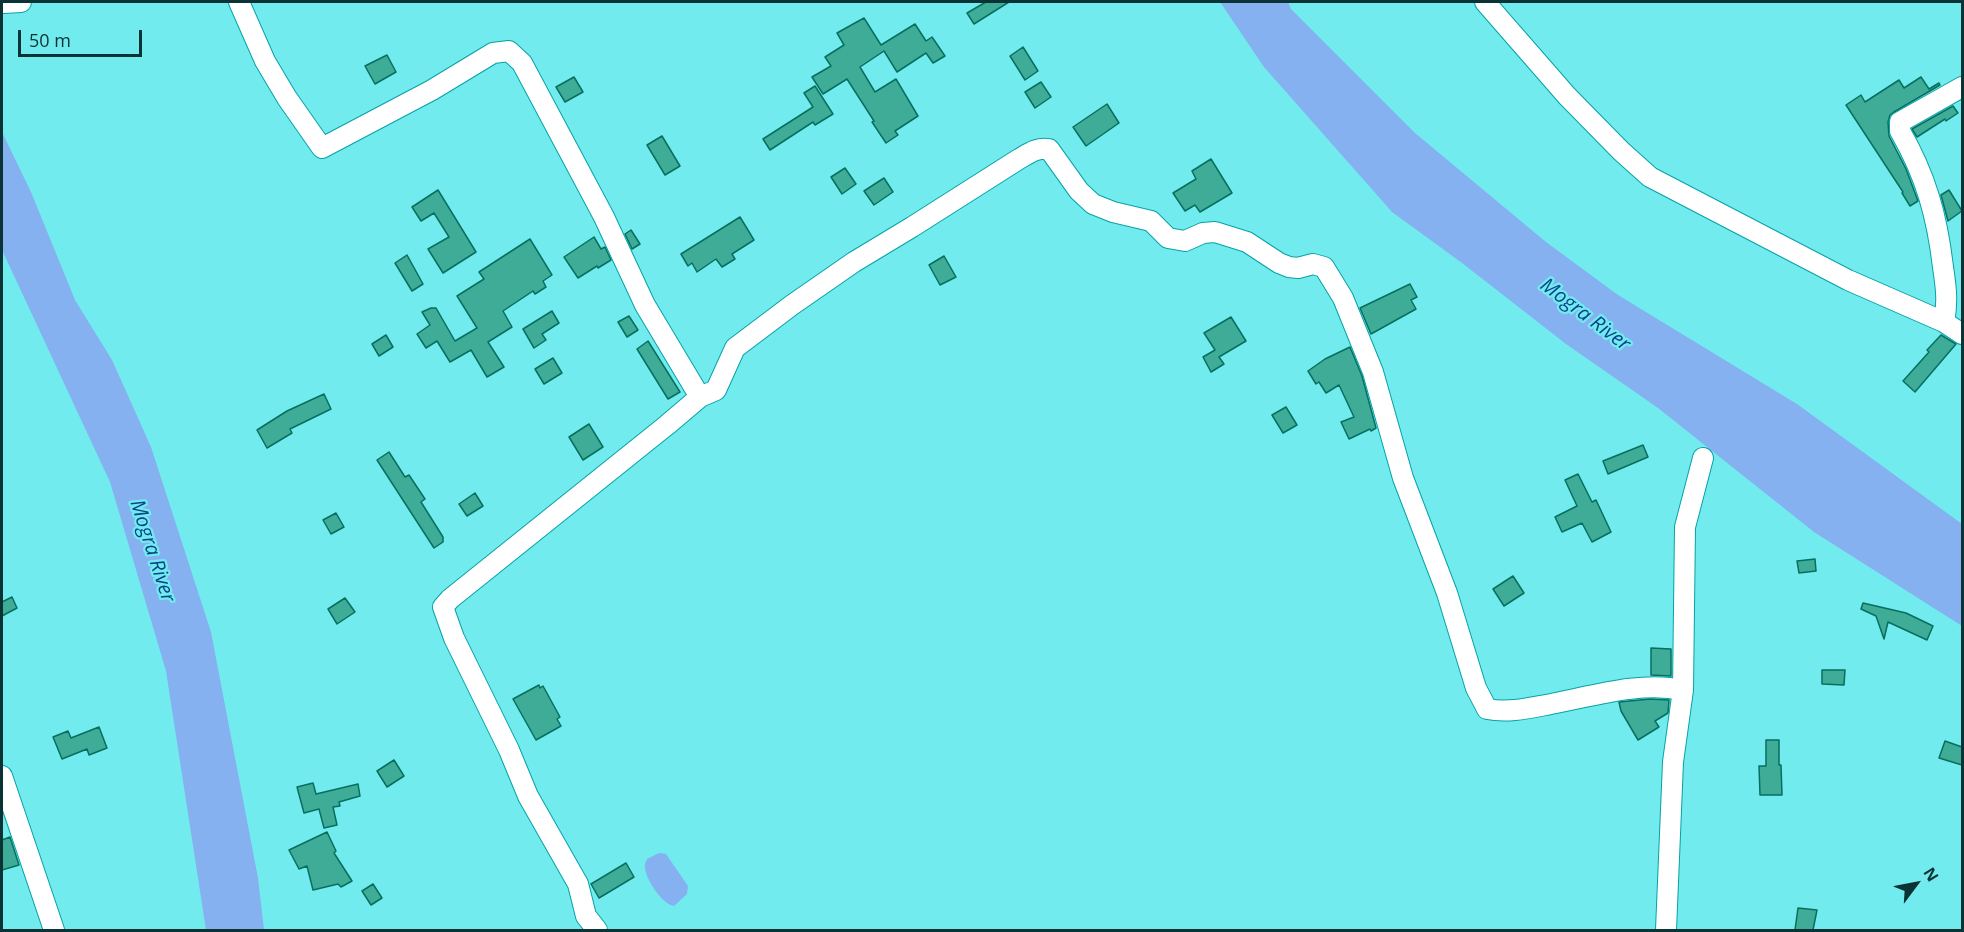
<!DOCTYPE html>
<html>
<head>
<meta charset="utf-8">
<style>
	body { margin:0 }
	#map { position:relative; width:1964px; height:932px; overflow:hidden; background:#72ebef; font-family:"Open Sans",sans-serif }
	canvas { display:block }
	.frame { position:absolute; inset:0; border:3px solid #0b3335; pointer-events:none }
	.north { position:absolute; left:1886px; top:854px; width:60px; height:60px; -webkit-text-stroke:4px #72ebef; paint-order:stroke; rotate:58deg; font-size:16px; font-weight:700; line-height:24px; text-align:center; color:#0b3335 }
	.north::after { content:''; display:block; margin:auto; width:21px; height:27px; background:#0b3335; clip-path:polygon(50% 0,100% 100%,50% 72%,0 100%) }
	.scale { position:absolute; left:18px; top:30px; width:124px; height:27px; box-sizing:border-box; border:3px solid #0b3335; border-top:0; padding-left:8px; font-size:18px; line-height:21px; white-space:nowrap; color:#0b3335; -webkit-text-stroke:4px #72ebef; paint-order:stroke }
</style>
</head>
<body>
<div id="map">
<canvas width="1964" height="932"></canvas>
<div class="frame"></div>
<div class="north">N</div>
<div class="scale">50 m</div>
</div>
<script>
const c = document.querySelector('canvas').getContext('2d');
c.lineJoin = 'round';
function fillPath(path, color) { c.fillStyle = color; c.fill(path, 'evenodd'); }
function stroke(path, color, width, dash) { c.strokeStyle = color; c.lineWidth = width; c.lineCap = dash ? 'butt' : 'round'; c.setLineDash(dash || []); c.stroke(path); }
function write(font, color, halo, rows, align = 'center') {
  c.font = font + ' "Open Sans",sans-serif'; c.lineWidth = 4.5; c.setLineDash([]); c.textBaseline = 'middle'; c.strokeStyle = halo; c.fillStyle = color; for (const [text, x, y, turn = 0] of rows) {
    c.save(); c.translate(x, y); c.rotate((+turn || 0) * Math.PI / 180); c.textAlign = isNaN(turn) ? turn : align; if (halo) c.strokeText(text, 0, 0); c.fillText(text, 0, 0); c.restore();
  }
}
fillPath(new Path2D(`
	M1220 2H1288L1291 9 1415 133 1546 242 1618 295 1797 404 1962 524V626L1814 532 1658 408 1566 344 1462 263 1392 212 1264 67Z
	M2 132 31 192 75 300 112 360 151 447 211 632 258 878 264 930H206L166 671 110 482 2 250Z
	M659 853 666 854 688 886 687 894 674 906C663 905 646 880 645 868 644 865 646 862 647 859Z`), '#85b1f0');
const building = new Path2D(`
	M986 2H1009L974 24 967 13Z
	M864 18 881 45 915 24 926 41 932 37 945 56 933 63 926 53 897 72 884 51 860 67 875 92 896 79 918 116 895 131 898 135 886 143 872 122 874 121 847 79 823 94 812 77 831 66 825 57 844 45 837 33Z
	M1023 47 1038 71 1025 80 1010 56Z
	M387 55 396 72 375 84 365 66Z
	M574 77 583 92 565 102 556 87Z
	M1921 77 1929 89 1939 83 1940 85 1894 112 1890 115 1888 122 1889 136 1906 169 1918 201 1910 206 1902 193 1903 192 1846 105 1861 95 1865 102 1899 80 1904 88Z
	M1041 82 1051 97 1035 108 1025 92Z
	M815 86 833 114 815 125 813 122 770 150 763 139 813 107 804 93Z
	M1107 104 1119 123 1086 146 1073 127Z
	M1953 106 1958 113 1946 121 1945 119 1917 137 1912 129Z
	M662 136 680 166 665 175 647 145Z
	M1211 159 1232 193 1200 212 1195 205 1185 211 1173 193 1196 179 1192 171Z
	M845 168 856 184 842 194 831 177Z
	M884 178 893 192 874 205 864 191Z
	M438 190 476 252 443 273 428 249 449 237 434 213 421 221 412 207Z
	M1949 190 1962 211 1948 221 1941 195Z
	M740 217 754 240 732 254 735 259 722 267 716 259 697 272 692 263 688 266 681 254Z
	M631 230 640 244 632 249 625 234Z
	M594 237 601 249 605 247 611 260 598 268 597 266 578 278 564 257Z
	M530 239 552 275 543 281 546 287 535 294 533 291 503 311 512 327 488 342 504 367 487 377 471 350 450 362 437 341 426 348 417 334 430 325 422 312 431 308H436L455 341 477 328 457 296 484 279 479 272Z
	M407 255 423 284 412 291 395 263Z
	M944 256 956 277 940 285 929 265Z
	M1410 284 1417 297 1411 300 1416 309 1371 334 1360 308Z
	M552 311 559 323 542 334 546 340 534 348 523 329Z
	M629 316 638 330 627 337 618 322Z
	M1231 317 1246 341 1219 357 1224 364 1211 372 1203 357 1215 350 1204 333Z
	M386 335 393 347 379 356 372 344Z
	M1941 335 1956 344 1915 392 1903 381 1929 352 1927 350Z
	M648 341 680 392 668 399 637 349Z
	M1350 347 1362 376 1376 428 1371 431 1370 429 1349 439 1341 422 1354 417 1339 385 1326 393 1319 382 1316 384 1308 371 1325 359Z
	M553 358 562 373 544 384 535 369Z
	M324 394 331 409 290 429 292 433 267 448 257 430 287 411Z
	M1286 407 1297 425 1283 433 1272 415Z
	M589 424 603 447 583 460 569 437Z
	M1643 445 1648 457 1608 474 1603 461Z
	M389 452 405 477 409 475 425 499 421 502 443 537V542L434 548 377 460Z
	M1578 474 1592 502 1596 500 1611 532 1592 542 1582 523 1562 532 1555 517 1577 506 1565 480Z
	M475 493 483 506 467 516 459 504Z
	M336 513 344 527 331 534 323 520Z
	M1815 559 1816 571 1799 573 1797 561Z
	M1513 576 1524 593 1504 606 1493 589Z
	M12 597 17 608 2 616V602Z
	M345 598 355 612 337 624 328 609Z
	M1863 603 1906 613 1933 626 1927 640 1888 622 1884 639 1876 616 1861 609Z
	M1651 648 1671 649V676L1651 675Z
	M1822 670H1845L1844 685 1822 684Z
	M539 685 540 688 543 686 560 717 557 719 561 726 536 740 513 699Z
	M1650 699 1669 700 1668 713 1655 721 1659 727 1638 740 1621 711 1619 702Z
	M99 727 107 748 89 755 87 749 62 759 53 737 68 731 71 738Z
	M1766 740H1779V765H1781L1782 795H1760L1759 766H1766Z
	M1945 741 1962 747V765L1939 758Z
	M394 760 404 776 387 787 377 771Z
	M313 783 316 794 358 784 360 796 339 802 340 806 333 807 337 825 324 828 319 809 304 813 297 787Z
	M327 832 336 851 334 853 352 881 341 887 338 884 313 890 307 866 299 869 289 850Z
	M10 837 19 865 2 870V840Z
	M626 863 634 877 599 898 591 884Z
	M373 884 382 898 371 905 362 891Z
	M1798 908 1817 910 1813 930H1795Z`);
fillPath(building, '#3fac98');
stroke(building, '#076f5f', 1.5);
const street = new Path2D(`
	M239 2 265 61 287 98 322 148 432 90 493 53 509 51 522 63 604 217 645 305 700 397
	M1485 2 1567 96 1621 151 1650 177 1848 280 1944 322 1962 334
	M4 3 21 2
	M1944 322C1948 302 1946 287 1943 267 1937 216 1926 176 1900 131V122L1962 87
	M2 776 54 930
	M597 930 586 916 578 884 528 796 509 750 454 638 443 607 450 599 667 425 700 397 716 390 735 348 792 305 854 262 912 227 1019 159C1028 154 1037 147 1049 149L1079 191 1093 204 1113 212 1151 221 1168 238 1185 241 1203 233 1215 232 1247 242 1279 263 1289 267 1298 268 1313 264 1324 267 1343 298 1373 372 1403 478 1447 593 1476 688 1487 709C1509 713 1529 708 1551 704 1593 696 1640 681 1683 690
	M1666 930 1673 762 1683 690 1685 527 1703 458`);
stroke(street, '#06a2a6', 22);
stroke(street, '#fff', 20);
write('italic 20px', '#0c428c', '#72ebef', [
	["Mogra River",1585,315,37],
	["Mogra River",152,551,72]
]);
</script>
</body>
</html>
